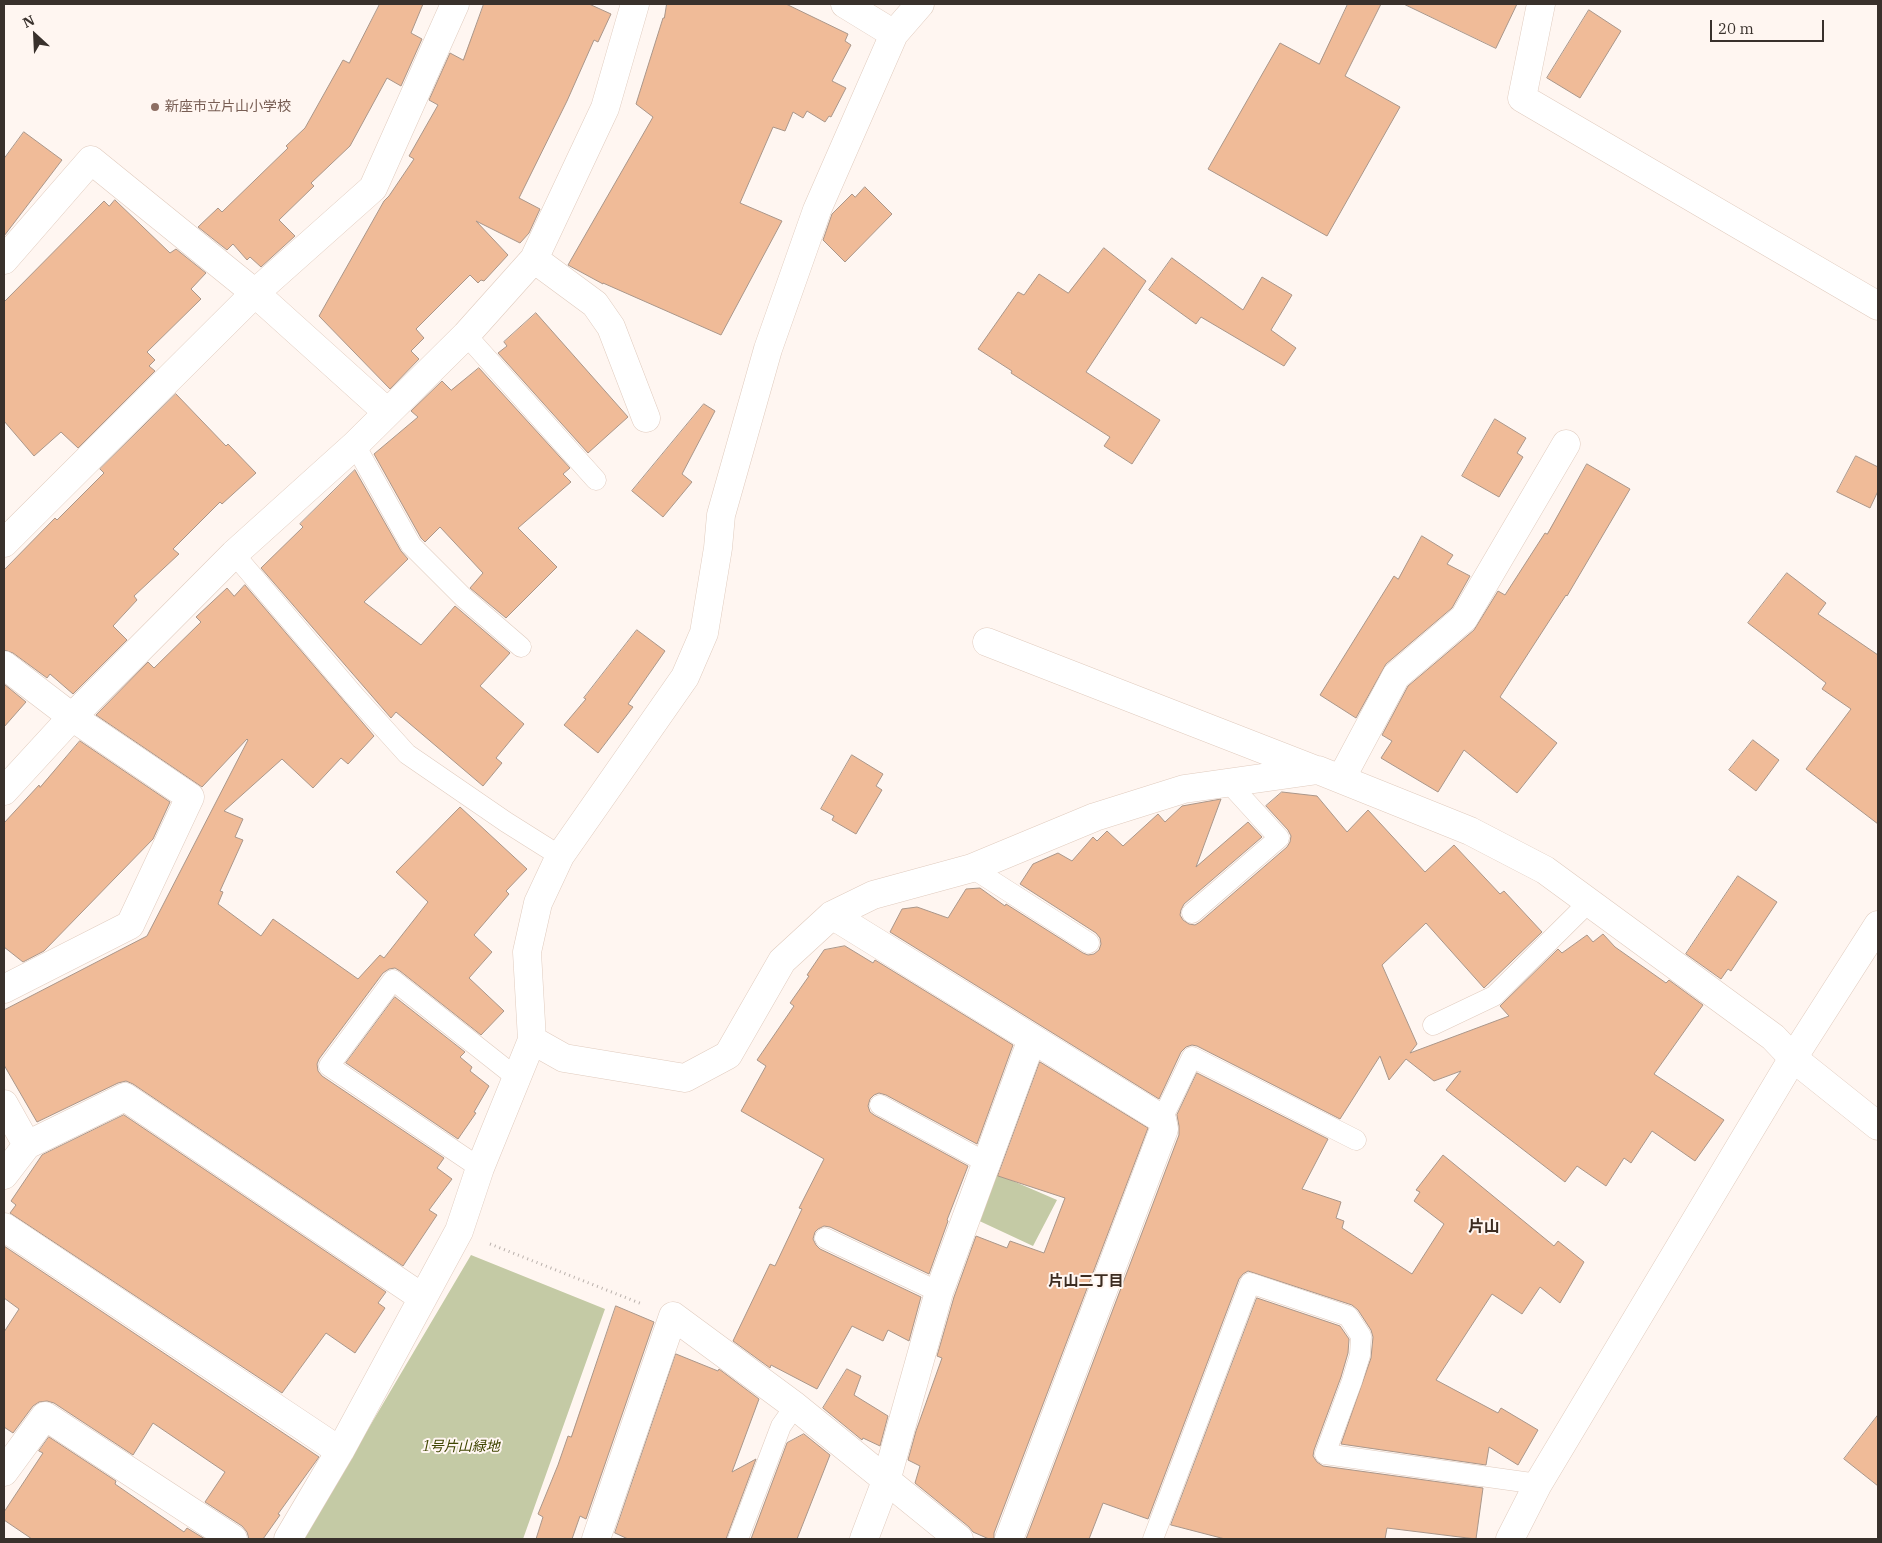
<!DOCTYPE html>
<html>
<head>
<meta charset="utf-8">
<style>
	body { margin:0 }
	#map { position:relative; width:1882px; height:1543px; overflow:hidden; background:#fff6f1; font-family:"IBM Plex Serif",serif }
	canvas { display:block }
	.frame { position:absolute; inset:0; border:5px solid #39312c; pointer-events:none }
	.north { position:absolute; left:10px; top:10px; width:50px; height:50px; -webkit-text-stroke:4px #fff6f1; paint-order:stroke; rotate:335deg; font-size:14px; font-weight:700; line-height:20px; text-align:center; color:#39312c }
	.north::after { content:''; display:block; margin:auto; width:18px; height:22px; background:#39312c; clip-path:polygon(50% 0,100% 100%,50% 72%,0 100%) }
	.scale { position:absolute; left:1710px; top:20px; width:114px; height:22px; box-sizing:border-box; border:2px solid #39312c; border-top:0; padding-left:6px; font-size:15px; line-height:18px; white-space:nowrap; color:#39312c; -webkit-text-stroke:4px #fff6f1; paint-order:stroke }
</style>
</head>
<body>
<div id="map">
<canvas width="1882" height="1543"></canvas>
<div class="frame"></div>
<div class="north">N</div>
<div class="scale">20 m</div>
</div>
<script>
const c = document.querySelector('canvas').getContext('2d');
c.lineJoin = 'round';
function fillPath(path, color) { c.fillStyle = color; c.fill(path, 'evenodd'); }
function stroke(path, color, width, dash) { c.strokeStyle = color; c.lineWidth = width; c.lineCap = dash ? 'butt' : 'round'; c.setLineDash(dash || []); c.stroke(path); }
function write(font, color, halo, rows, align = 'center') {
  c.font = font + ' "IBM Plex Serif","Noto Sans JP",serif'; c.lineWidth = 4; c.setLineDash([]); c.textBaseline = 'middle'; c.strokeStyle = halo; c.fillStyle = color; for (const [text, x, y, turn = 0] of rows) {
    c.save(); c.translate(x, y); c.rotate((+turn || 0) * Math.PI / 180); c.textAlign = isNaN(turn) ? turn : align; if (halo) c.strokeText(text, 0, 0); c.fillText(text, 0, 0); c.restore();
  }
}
fillPath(new Path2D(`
	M990 1171 1057 1200 1033 1246 973 1218Z
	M471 1255 605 1309 523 1539H303Z`), '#c4caa5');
const building = new Path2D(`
	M380 4H423L411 33 422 39 401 86 387 78 350 146 311 183 314 186 279 220 295 236 261 267 250 257 247 260 233 244 227 250 198 227 218 208 222 212 288 148 286 146 305 128 343 60 349 63Z
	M484 4H589L611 14 598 42 594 40 567 101 519 198 540 209 529 233 520 243 476 221 508 255 484 281 481 280 478 283 470 275 416 329 424 338 411 351 419 359 390 389 319 316 384 201 389 196 414 159 409 156 438 105 429 100 450 53 463 60Z
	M667 4H786L848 34 845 41 851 45 832 81 846 88 831 117 829 116 825 122 807 111 803 118 793 112 785 131 773 127 740 203 782 221 721 335 603 283V284L568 265 653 117 636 104 663 18H664Z
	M1348 4H1381L1345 76 1400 107 1327 236 1208 169 1280 43 1319 64Z
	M1404 4H1517L1496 48Z
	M1589 10 1621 31 1580 98 1547 78Z
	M24 132 62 160 4 236V159Z
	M865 187 892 214 845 262 823 240 832 214 852 194 855 197Z
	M115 200 170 253 176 249 206 273 191 289 201 299 147 352 155 360 149 366 155 371 78 448 61 432 34 456 4 421V302L104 201 109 206Z
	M1104 248 1146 281 1086 372 1160 420 1132 464 1104 446 1110 437 1011 373 1012 371 978 349 1018 292 1024 295 1039 274 1068 293Z
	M1172 258 1243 310 1262 277 1292 295 1271 330 1296 348 1284 366 1201 317 1196 324 1149 290Z
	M536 313 628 417 588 453 498 353 507 346 504 342Z
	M479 368 570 468 563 474 571 482 518 528 557 567 506 618 470 588 483 573 440 527 425 542 421 538 374 454 418 417 411 411 442 381 451 390Z
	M176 394 226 446 228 444 256 473 222 504 220 502 173 549 179 554 134 596 137 600 113 626 127 640 73 694 50 674 47 678 13 653 4 650V570L55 518 57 520 104 473 100 469Z
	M704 404 715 411 682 474 692 482 663 517 632 491Z
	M1495 419 1526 438 1517 453 1523 457 1499 497 1462 476Z
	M1856 456 1878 467V491L1870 508 1837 492Z
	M1587 464 1630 489 1567 596 1566 595 1500 697 1557 743 1517 793 1464 750 1438 792 1381 758 1392 741 1382 735 1408 686 1474 630 1498 591 1505 595 1545 533 1547 534Z
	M355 470 401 551 408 559 364 602 421 645 455 606 510 653 480 686 524 724 496 758 502 763 483 786 396 712 391 718 261 568 303 527 300 524Z
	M1422 536 1453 555 1447 564 1470 576 1452 608 1386 664 1356 718 1320 695 1394 576 1398 579Z
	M1787 573 1826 603 1818 614 1878 655V824L1806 769 1851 709 1822 689 1826 683 1748 623Z
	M245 585 374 736 348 764 341 758 313 788 282 759 224 811 243 819 235 837 243 840 220 891 223 892 218 904 261 936 273 919 358 979 380 955 384 958 428 902 396 872 460 807 527 869 506 891 509 894 474 935 492 952 469 978 504 1011 481 1035 400 971 395 968 389 969 383 973 319 1059 317 1064 318 1071 322 1076 444 1158 437 1168 452 1179 429 1210 437 1215 403 1266 133 1084 126 1081 118 1083 37 1122 4 1065V1010L147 936 248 740 247 739 202 787 96 715 148 662 154 668 201 622 196 617 227 588 234 596Z
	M637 630 665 651 628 704 633 707 598 753 564 725 586 699 584 698Z
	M4 684 26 702 4 727Z
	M1753 740 1779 760 1756 791 1729 770Z
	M80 741 170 802 153 839 44 951 23 962 4 947V823L39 785 40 787Z
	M852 755 883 774 876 786 882 790 856 834 832 820 834 816 821 809Z
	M1282 792 1317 796 1347 832 1368 810 1425 872 1454 845 1500 894 1504 891 1542 932 1484 988 1426 923 1382 965 1417 1044 1410 1053 1509 1016 1500 1006 1558 949 1562 953 1587 935 1593 942 1603 934 1615 947 1666 983 1669 980 1703 1005 1654 1074 1724 1120 1695 1161 1652 1131 1631 1163 1624 1158 1606 1186 1577 1166 1565 1182 1446 1090 1461 1071 1434 1081 1406 1059 1389 1080 1380 1056 1340 1119 1197 1046 1192 1045 1186 1047 1181 1052 1159 1099 890 932 902 909 917 907 948 918 966 889 980 888 1005 906 1006 904 1083 953 1088 955 1094 954 1099 950 1101 944 1100 938 1096 933 1020 884 1033 864 1058 853 1072 861 1093 837 1097 841 1107 831 1123 846 1158 814 1165 822 1182 806 1221 799 1196 867 1248 822 1262 837 1184 904 1181 910 1180 915 1183 920 1189 924 1195 925 1200 922 1287 847 1290 842 1291 836 1288 830 1266 806Z
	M1738 876 1777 902 1731 971 1728 969 1721 979 1686 954Z
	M845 946 873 963 875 960 1013 1045 977 1144 886 1095 879 1093 874 1095 870 1099 868 1106 870 1112 874 1115 968 1166 947 1220 948 1221 929 1274 830 1227 824 1226 818 1229 815 1232 813 1239 816 1245 820 1249 921 1297 909 1341 888 1330 883 1341 852 1326 817 1389 771 1365 770 1368 733 1341 770 1264 775 1266 802 1209 799 1208 824 1159 741 1111 766 1066 757 1060 794 1006 790 1003 809 976 807 975 824 950Z
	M395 997 465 1052 460 1057 472 1067 470 1071 489 1086 474 1112 476 1113 458 1139 346 1063Z
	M1040 1062 1148 1128 994 1533V1539H989L973 1532 969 1527 915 1483 920 1466 908 1460 916 1431 942 1358 937 1356 954 1297 976 1236 1007 1248 1010 1241 1044 1253 1065 1198 998 1176Z
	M1197 1073 1328 1139 1302 1189 1341 1202 1336 1218 1344 1221 1342 1228 1412 1274 1444 1224 1414 1201 1420 1192 1416 1190 1443 1155 1554 1246 1558 1241 1584 1262 1560 1303 1540 1287 1522 1314 1492 1294 1436 1380 1498 1413 1501 1408 1538 1430 1518 1465 1489 1447 1486 1465 1341 1444 1371 1358 1373 1337 1371 1330 1358 1310 1352 1305 1248 1271 1243 1274 1239 1279 1148 1519 1103 1503 1089 1539H1026L1179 1135V1126L1177 1115Z
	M124 1115 386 1292 378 1303 385 1308 355 1353 326 1333 282 1393 10 1213 16 1205 11 1201 42 1155Z
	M4 1246 319 1457 278 1514 280 1515 263 1539H249L247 1532 242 1526 205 1502 225 1472 153 1423 133 1455 54 1403 47 1401 39 1402 33 1406 13 1433 4 1427V1332L19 1309 4 1298Z
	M1257 1298 1340 1326 1349 1339 1348 1353 1341 1377 1314 1450 1313 1456 1317 1462 1323 1466 1483 1488 1476 1539 1387 1528 1385 1539H1225L1171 1525Z
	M616 1306 654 1322 586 1519 580 1516 572 1539H536L543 1517 538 1514 558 1465 568 1436 571 1437Z
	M676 1354 718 1371 719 1369 759 1399 732 1472 756 1459 726 1539H628L615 1533Z
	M847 1369 861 1376 854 1395 888 1416 880 1446 863 1438 862 1440 823 1408Z
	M1878 1415V1486L1844 1459Z
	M804 1434 830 1455 797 1539H751L787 1443Z
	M49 1437 116 1481 115 1484 184 1532 187 1528 205 1539H32L4 1520V1512L43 1453 39 1451Z`);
fillPath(building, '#f0bb98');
stroke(building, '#aa9689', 1);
const service = new Path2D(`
	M466 335 596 480
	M355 445 411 545 463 597 521 647
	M234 554 353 694 407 754 506 822 560 856
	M972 868 1089 943
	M1192 913 1279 838 1228 782
	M1433 1025 1494 996 1589 902
	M880 1105 987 1163
	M1162 1119 1192 1057 1356 1140
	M480 1168 329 1066 393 980 517 1078
	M825 1238 939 1292
	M738 1539 781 1426 795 1406
	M1153 1539 1250 1283 1348 1316 1361 1336 1360 1355 1352 1381 1325 1454 1538 1484`);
const minor = new Path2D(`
	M1541 4 1522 98 1878 306
	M894 34 920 4
	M534 259 595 304 611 327 646 418
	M4 260 91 160 255 293 4 543
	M387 412 255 293 373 188 455 4
	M987 642 1316 770
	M4 665 72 717 190 797 130 925 4 989
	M1341 779 1396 676 1464 618 1566 444
	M4 791 72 717 234 554 355 445 466 335 534 259 605 108 635 4
	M832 915 1162 1119 1164 1129 1009 1539
	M532 1040 564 1058 685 1078 728 1055 782 961 832 915 873 895 972 868 1095 817 1184 789 1318 770 1470 831 1545 870 1773 1037 1793 1058 1878 1126
	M4 1104 27 1145
	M4 1175 27 1145 125 1097 423 1298
	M4 1227 340 1451
	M4 1472 45 1416 233 1539
	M288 1539 340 1451 459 1231 480 1168 532 1040 527 952 538 903 560 856 685 677 704 633 718 548 721 515 768 349 817 210 894 34 845 4
	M596 1539 673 1316 795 1406 959 1539
	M864 1539 886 1481 939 1292 1032 1039`);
const tertiary = new Path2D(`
	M1510 1539 1538 1484 1793 1058 1878 925`);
stroke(service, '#e0cbbe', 21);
stroke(minor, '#e0cbbe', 29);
stroke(tertiary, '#e0cbbe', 29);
stroke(new Path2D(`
	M490 1244 642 1304`), '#bab1ac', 3, [1, 4]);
stroke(service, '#fff', 20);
stroke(minor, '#fff', 28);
stroke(tertiary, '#fff', 28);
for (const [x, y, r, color] of [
	[155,107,5,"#8d6e63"]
]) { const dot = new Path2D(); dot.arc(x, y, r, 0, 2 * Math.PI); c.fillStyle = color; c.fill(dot); stroke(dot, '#fff6f1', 2); }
write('14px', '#785e54', '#fff6f1', [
	["新座市立片山小学校",165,107]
], 'left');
write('italic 14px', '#3f4500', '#fff6f1', [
	["1号片山緑地",461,1447]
]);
write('bold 15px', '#3c2c21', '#fff6f1', [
	["片山二丁目",1086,1282]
]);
write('bold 16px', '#3c2c21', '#fff6f1', [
	["片山",1484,1227]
]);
</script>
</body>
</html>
